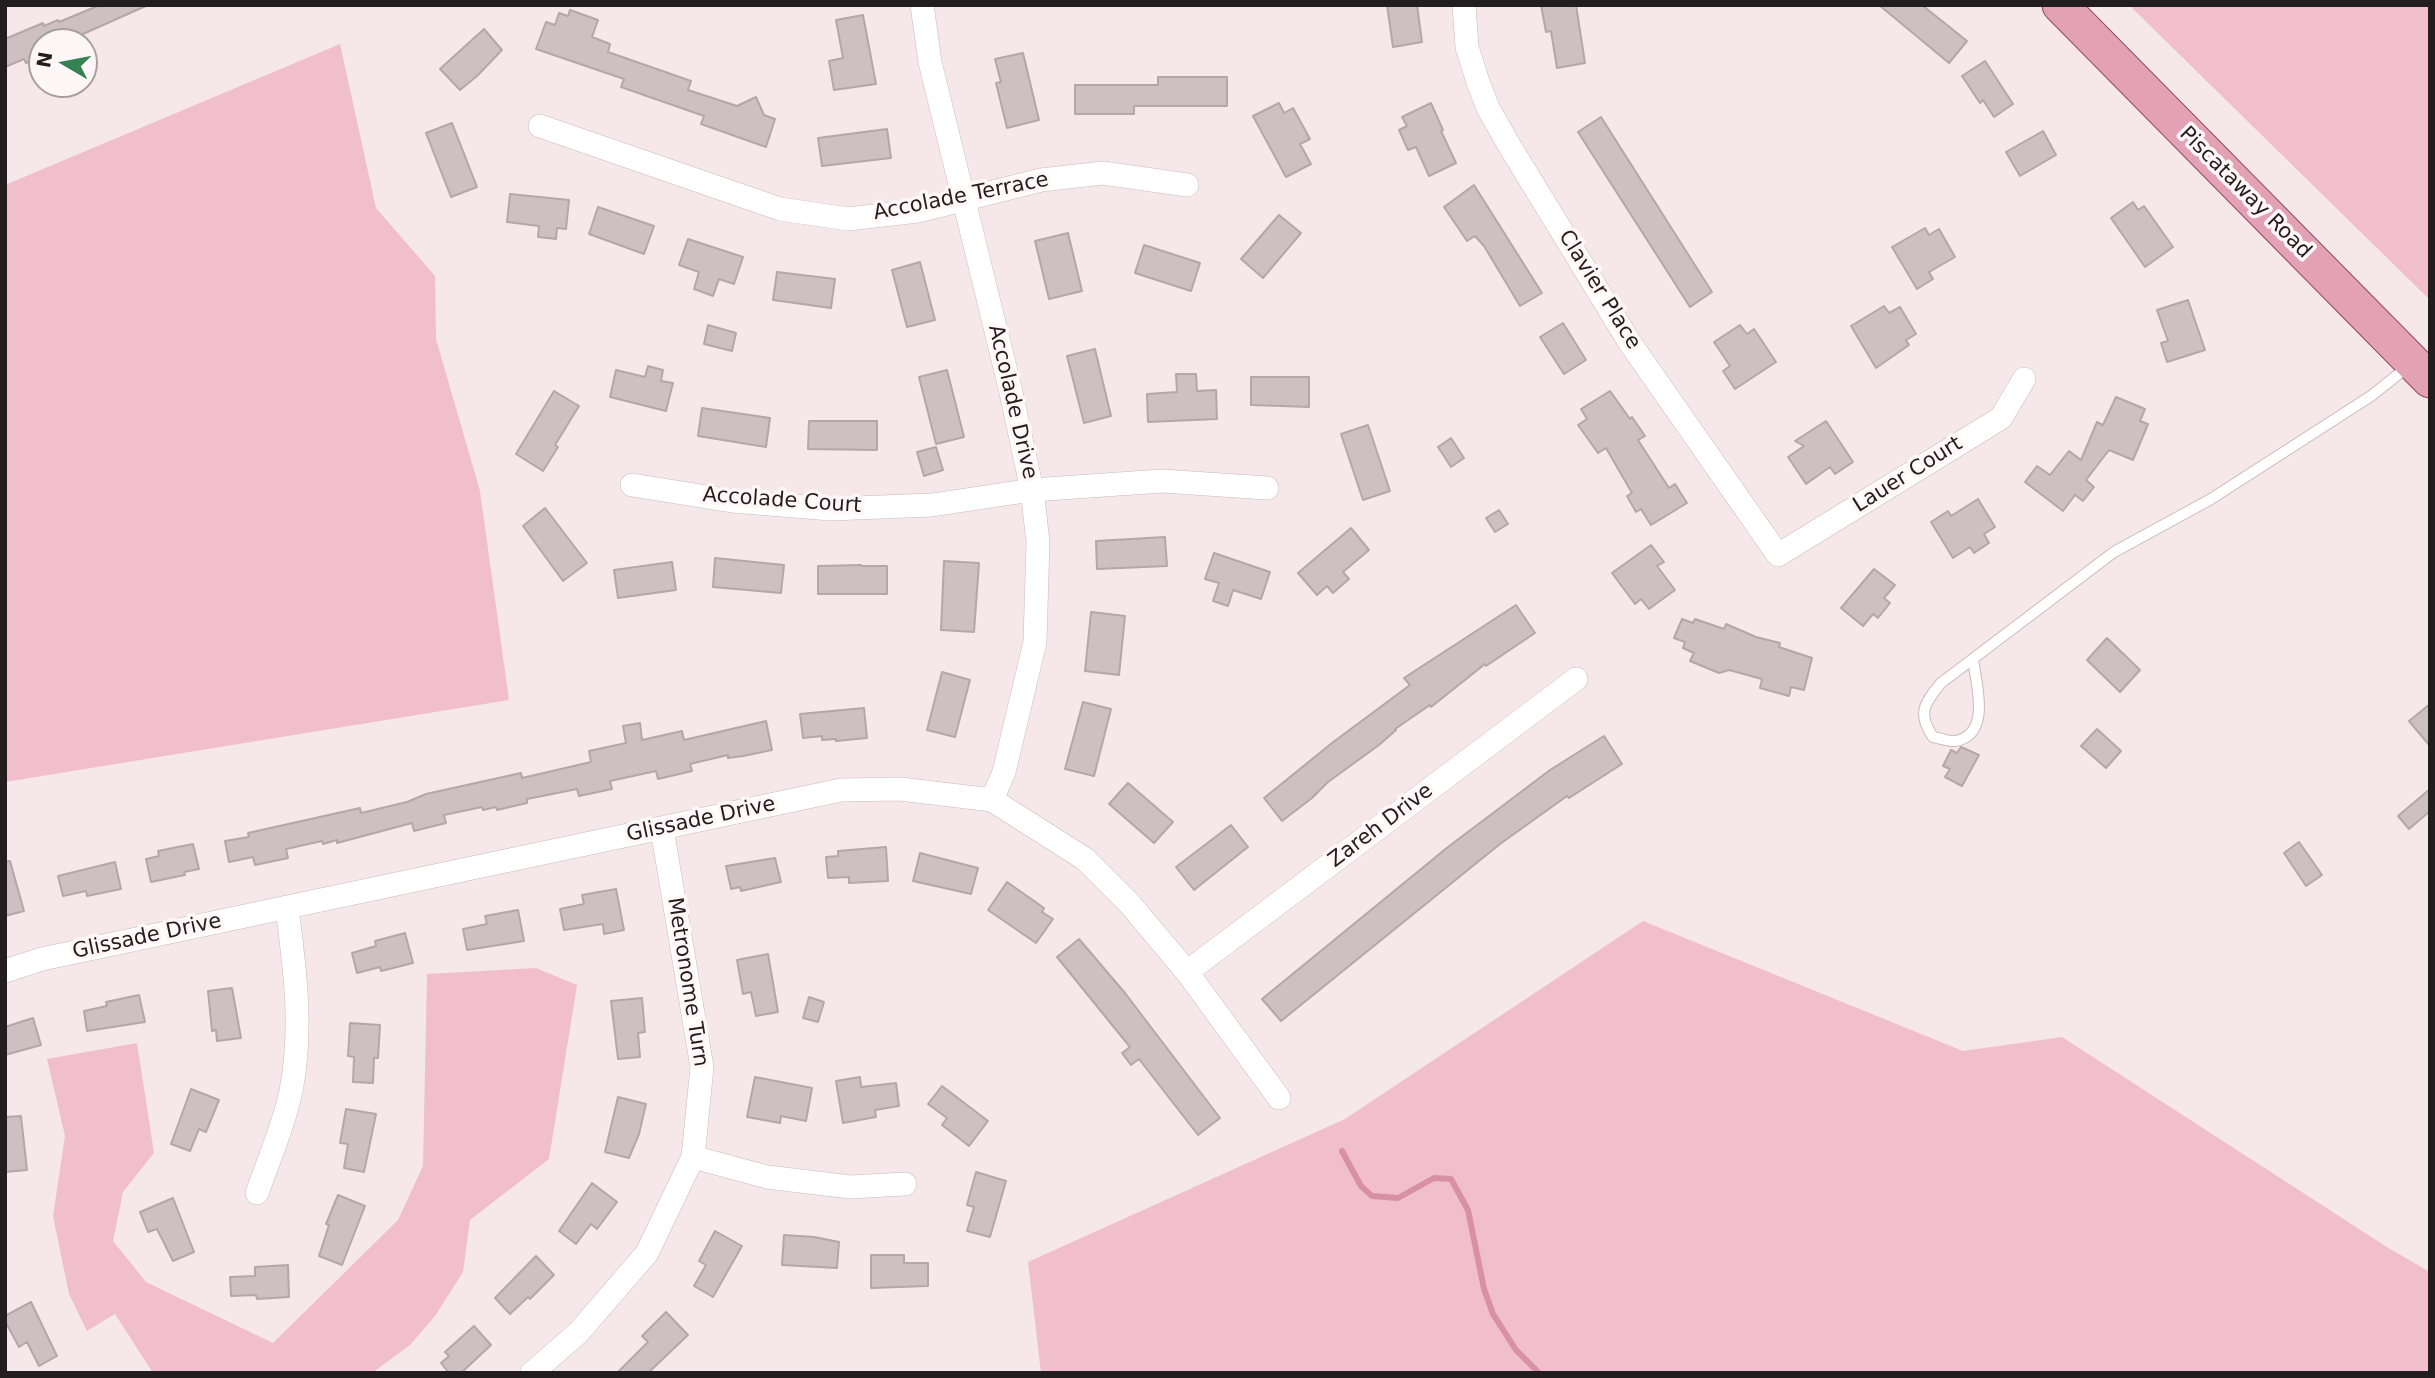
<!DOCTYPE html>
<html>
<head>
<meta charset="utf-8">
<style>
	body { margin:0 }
	#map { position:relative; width:2435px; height:1378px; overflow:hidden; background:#f6e7ea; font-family:"DejaVu Sans",sans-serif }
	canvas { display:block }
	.frame { position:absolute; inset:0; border:7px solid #221d1e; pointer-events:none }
	.north { position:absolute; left:28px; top:28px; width:70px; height:70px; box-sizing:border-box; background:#fff6f8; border:2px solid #a79fa1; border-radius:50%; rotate:280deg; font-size:19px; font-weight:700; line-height:28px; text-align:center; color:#221d1e }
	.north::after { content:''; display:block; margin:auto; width:24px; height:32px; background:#348251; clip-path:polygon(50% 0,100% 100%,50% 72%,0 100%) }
</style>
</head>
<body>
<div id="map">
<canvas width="2435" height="1378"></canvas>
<div class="frame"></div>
<div class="north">N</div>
</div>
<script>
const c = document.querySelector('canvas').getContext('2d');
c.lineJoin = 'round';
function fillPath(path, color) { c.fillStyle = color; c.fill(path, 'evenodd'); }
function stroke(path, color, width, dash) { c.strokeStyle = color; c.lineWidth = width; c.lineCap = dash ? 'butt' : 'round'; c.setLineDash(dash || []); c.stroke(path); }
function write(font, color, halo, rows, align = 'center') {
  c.font = font + ' "DejaVu Sans",sans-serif'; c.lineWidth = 7; c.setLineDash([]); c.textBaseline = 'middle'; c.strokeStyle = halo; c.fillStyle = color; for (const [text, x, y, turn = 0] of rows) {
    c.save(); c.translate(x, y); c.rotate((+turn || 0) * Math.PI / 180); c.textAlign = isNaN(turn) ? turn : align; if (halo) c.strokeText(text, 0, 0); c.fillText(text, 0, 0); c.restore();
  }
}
fillPath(new Path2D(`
	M2129 5H2430V300Z
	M340 44 376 208 435 276 436 339 480 491 509 700 5 782V185Z
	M1643 921 1963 1051 2062 1037 2390 1249 2430 1272V1373H1041L1028 1262 1345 1119Z
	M536 968 577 985 549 1159 470 1220 463 1272 435 1316 410 1345 372 1373H153L115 1314 87 1331 69 1294 53 1216 65 1136 47 1059 137 1043 154 1153 123 1192 113 1241 146 1282 273 1343 398 1220 423 1166 427 974Z`), '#f0bfcb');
stroke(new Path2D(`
	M1342 1151 1361 1186 1372 1196 1398 1198 1434 1178 1451 1179 1468 1210 1484 1289 1493 1314 1516 1350 1539 1373`), '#d891a3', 6);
const building = new Path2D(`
	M100 5H148L83 34 85 39 76 42H42V56L26 63 24 59 5 67V39L43 23 44 26 58 20 59 22Z
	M1387 5H1417L1422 42 1393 47Z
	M1541 5H1576L1585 63 1557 68 1551 31 1546 32Z
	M1879 5H1922L1967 41 1949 63Z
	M570 10 598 20 592 37 610 44 608 52 691 81 688 90 737 106 756 97 764 115 775 119 766 147 701 124 704 116 621 87 624 79 536 49 546 22 555 25 559 13 568 16Z
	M863 15 876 84 834 90 829 61 843 58 836 20Z
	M484 29 502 50 477 76 460 90 440 69Z
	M1023 53 1039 120 1007 128 996 83 1001 82 995 59Z
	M1985 61 2013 104 1994 117 1983 100 1980 103 1962 76Z
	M1158 77H1227V106H1134V114H1075V85H1158Z
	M1279 103 1284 113 1293 108 1310 139 1300 144 1311 164 1286 177 1253 116Z
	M1431 103 1443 130 1441 131 1456 163 1429 176 1416 147 1408 150 1399 130 1407 126 1402 117Z
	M1601 117 1712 292 1690 307 1578 132Z
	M452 123 477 187 451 197 426 133Z
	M887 129 891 158 822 166 818 138Z
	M2043 131 2056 155 2020 176 2006 152Z
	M1474 185 1542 293 1520 306 1484 246 1475 236 1467 241 1444 207Z
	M510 194 569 200 566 229 557 228 556 239 538 237 539 226 507 222Z
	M2133 202 2138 210 2144 206 2173 247 2145 267 2111 218Z
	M598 207 654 226 644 254 589 234Z
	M1279 215 1301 233 1263 278 1241 259Z
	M1925 228 1929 235 1939 229 1955 257 1929 272 1933 279 1917 289 1892 247Z
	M1068 233 1082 291 1049 299 1035 241Z
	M688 239 743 257 734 284 719 279 713 296 694 289 699 272 679 265Z
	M1144 245 1200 263 1191 291 1135 273Z
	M920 262 935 320 907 327 892 270Z
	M777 272 835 279 831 308 773 300Z
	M2188 300 2205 350 2167 362 2161 343 2168 341 2157 310Z
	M1884 306 1889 313 1900 307 1916 334 1906 340 1909 345 1876 368 1851 326Z
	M1563 323 1586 360 1564 374 1540 337Z
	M708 325 736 333 732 351 704 344Z
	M1740 325 1747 334 1754 329 1776 362 1735 389 1723 371 1730 366 1714 342Z
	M1095 349 1111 416 1084 423 1067 356Z
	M648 366 663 370 661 381 673 383 666 411 610 397 616 370 645 377Z
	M947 370 964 437 936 444 919 377Z
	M1176 374H1196L1197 391 1216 390 1217 419 1148 422 1147 394 1177 392Z
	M1251 377H1309V407L1251 405Z
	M554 391 579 406 555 445 558 447 543 471 516 454Z
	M1610 391 1630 419 1632 417 1645 436 1638 440 1669 488 1675 484 1687 503 1651 525 1641 509 1636 512 1627 496 1632 493 1606 448 1598 453 1578 425 1587 419 1581 409Z
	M2116 397 2145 409 2140 421 2148 424 2133 460 2109 450 2086 480 2094 487 2083 501 2075 495 2063 511 2025 482 2037 466 2050 475 2069 451 2081 460 2097 422 2103 425Z
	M702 408 770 418 766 447 698 436Z
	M809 421H877V450L808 449Z
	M1826 421 1853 462 1835 474 1830 467 1806 484 1788 457 1804 446 1795 441Z
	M1368 425 1390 491 1363 500 1341 434Z
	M1451 438 1464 458 1451 467 1438 447Z
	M936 447 943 470 924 476 917 452Z
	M1978 499 1995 527 1984 534 1989 543 1974 553 1970 547 1953 558 1931 522 1948 511 1951 516Z
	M545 508 587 563 563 581 523 526Z
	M1499 510 1508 524 1495 532 1486 518Z
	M1351 528 1369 550 1343 572 1349 579 1333 593 1327 586 1317 595 1298 573Z
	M1165 537 1167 566 1097 569 1096 541Z
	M1651 545 1664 562 1657 566 1675 590 1649 609 1641 599 1635 604 1612 573Z
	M1214 553 1270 572 1261 599 1233 590 1228 606 1213 601 1219 583 1205 579Z
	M715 558 784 565 781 593 713 587Z
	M944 561 979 563 974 632 941 630Z
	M672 562 676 590 618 598 614 570Z
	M861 565 862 566H887V594H818V566Z
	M1874 569 1895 585 1884 598 1890 603 1878 618 1873 614 1863 626 1841 608Z
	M1516 605 1535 633 1486 666 1485 664 1431 707 1430 705 1395 729 1396 730 1379 745 1328 782 1312 798 1282 821 1264 798 1332 743 1410 685 1404 678Z
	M1091 612 1125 616 1119 675 1085 671Z
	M1682 619 1693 623 1695 619 1724 629 1726 624 1756 637 1780 643 1779 647 1812 658 1804 690 1791 687 1789 696 1760 688 1762 679 1729 670 1719 673 1690 661 1694 653 1683 648 1685 642 1674 638Z
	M2107 638 2140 670 2120 692 2087 660Z
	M942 672 970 680 955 737 927 730Z
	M1083 702 1111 709 1094 776 1065 769Z
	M2430 704V746L2409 721Z
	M864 708 867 738 836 741V739L822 740V736L803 738 800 714Z
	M766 721 772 750 743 756 728 758V755L690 764 692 771 658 779 656 771 610 781 612 789 579 796 577 789 527 799V803L497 810 496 807 483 810 482 807 444 815 446 823 414 831 412 823 337 843V840L323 844 322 841 286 849 288 858 255 865 253 857 229 862 225 841 249 837 248 833 360 808 361 813 407 802 426 794 521 773 522 778 591 762 589 751 626 743 623 726 640 723 642 740 682 731 684 740Z
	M2097 729 2121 751 2106 768 2081 746Z
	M1604 736 1622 764 1569 798 1567 796 1500 844 1281 1021 1262 999 1448 847 1550 770Z
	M1961 747 1979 755 1962 786 1945 777 1950 769 1943 766 1951 750 1957 753Z
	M1128 783 1173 822 1154 843 1109 804Z
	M2430 789V811L2409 829 2398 816Z
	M1231 825 1248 847 1194 890 1176 867Z
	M2299 842 2322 875 2306 886 2284 853Z
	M193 844 199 869 184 872 185 875 151 882 146 859 159 856 158 851Z
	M886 847 888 881 849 883V877L828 878 826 857 838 856V851Z
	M920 853 978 868 971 894 913 881Z
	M775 858 781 882 741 891 740 887 731 889 726 866Z
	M10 861 24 911 5 916V862Z
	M115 862 121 889 87 896 86 891 63 896 58 876Z
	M1007 882 1044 908 1042 912 1053 919 1036 943 988 910Z
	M616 889 624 930 604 934 603 924 564 930 560 909 584 904 582 895Z
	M518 910 524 941 467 950 463 929 487 924 485 916Z
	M405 933 413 963 381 971 380 967 357 973 352 953 376 946 375 941Z
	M1079 939 1125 993 1220 1118 1198 1135 1139 1059 1131 1065 1122 1053 1130 1047 1057 957Z
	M768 954 778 1012 756 1016 751 992 743 994 737 960Z
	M232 988 241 1038 217 1041 216 1030 212 1031 208 991Z
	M139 995 145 1022 87 1031 84 1011 107 1006 106 1002Z
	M809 997 824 1002 818 1022 803 1018Z
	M642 998 645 1032 638 1033 640 1057 618 1059 611 1001Z
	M33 1018 41 1045 5 1055V1027Z
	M350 1023 380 1025 378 1058H374L373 1083 353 1082 354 1057 348 1056Z
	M755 1077 812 1088 806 1121 781 1116 780 1123 747 1117Z
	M860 1077 861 1087 896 1083 899 1106 875 1110 876 1117 843 1123 836 1081Z
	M942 1086 988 1121 969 1146 942 1125 947 1118 928 1104Z
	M191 1089 219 1100 206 1132 199 1129 190 1151 171 1144Z
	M618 1097 646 1104 639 1134 629 1158 605 1152Z
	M346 1109 376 1114 364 1172 344 1168 348 1144 340 1143Z
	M21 1116 27 1170 5 1172V1117Z
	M976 1172 1006 1181 990 1237 967 1231 974 1207 967 1205Z
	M592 1183 617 1202 597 1229 591 1224 576 1244 559 1231Z
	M338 1195 365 1206 342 1265 319 1256 329 1225 326 1224Z
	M173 1198 194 1252 173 1261 157 1229 148 1232 140 1212Z
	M715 1231 742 1246 713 1297 694 1286 706 1265 699 1261Z
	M784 1235 814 1237 839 1242 837 1268 782 1265Z
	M871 1255H904V1263H928V1286L871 1288Z
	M536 1256 554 1275 530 1299 528 1297 510 1314 495 1298Z
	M288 1265 289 1297 257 1299 256 1295 231 1296 230 1277 255 1276V1267Z
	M31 1302 57 1356 39 1366 27 1342 19 1347 5 1321V1316Z
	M666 1312 688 1335 648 1373H617L648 1342 642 1336Z
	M474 1326 491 1345 461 1373H449L441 1363 449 1356 445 1352Z`);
fillPath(building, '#cdbfc2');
stroke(building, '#b4a6a9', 2);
const lane = new Path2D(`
	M1973 659C1976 684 1992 735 1955 741 1949 742 1940 738 1933 737 1917 713 1924 704 1941 683L2114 552 2211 499 2371 396 2410 365`);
const street = new Path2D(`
	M922 5 930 62 1010 388 1032 490 1038 542 1035 642 1004 772 992 800
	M1464 5 1467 47 1478 82 1488 108 1509 145 1630 343 1778 555 2001 418 2024 379
	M540 126 780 209 848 219 918 211 1041 180 1103 173 1187 185
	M632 485 732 501 831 509 932 505 1032 490 1162 481 1267 488
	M5 971 42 959 841 790 900 789 992 800 1085 859 1129 903 1187 972 1279 1098
	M1187 972 1576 679
	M693 1157 767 1177 850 1187 905 1184
	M257 1193C268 1162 285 1122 291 1091 303 1029 295 969 287 908
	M532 1373 578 1333 647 1253 693 1157 702 1067 662 829`);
const primary = new Path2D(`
	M2060 5 2430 380`);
stroke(lane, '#c8babd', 12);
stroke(street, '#c8babd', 24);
stroke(primary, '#924a60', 37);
stroke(lane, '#fff', 10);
stroke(street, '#fff', 23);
stroke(primary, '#e2a1b5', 35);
write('21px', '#221d1e', '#fff6f8', [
	["Piscataway Road",2245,193,45],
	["Accolade Terrace",961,197,-11],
	["Clavier Place",1599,290,58],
	["Accolade Drive",1012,402,77],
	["Lauer Court",1908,475,-32],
	["Accolade Court",782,501,4],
	["Glissade Drive",701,820,-12],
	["Zareh Drive",1381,826,-37],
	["Glissade Drive",147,937,-12],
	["Metronome Turn",687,982,81]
]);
</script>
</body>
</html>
